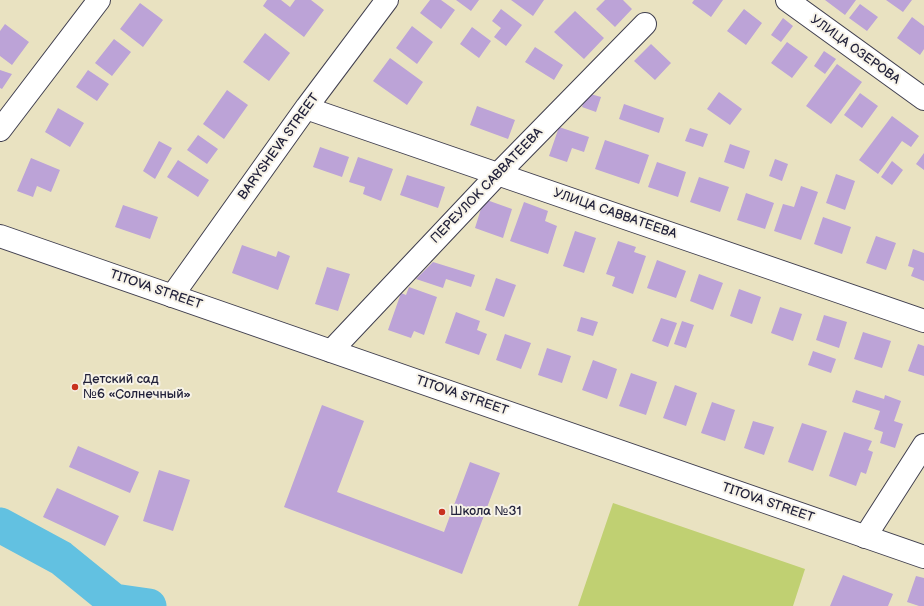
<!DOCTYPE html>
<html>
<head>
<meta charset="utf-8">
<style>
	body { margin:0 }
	canvas { display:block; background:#e9e2c1 }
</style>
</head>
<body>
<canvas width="924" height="606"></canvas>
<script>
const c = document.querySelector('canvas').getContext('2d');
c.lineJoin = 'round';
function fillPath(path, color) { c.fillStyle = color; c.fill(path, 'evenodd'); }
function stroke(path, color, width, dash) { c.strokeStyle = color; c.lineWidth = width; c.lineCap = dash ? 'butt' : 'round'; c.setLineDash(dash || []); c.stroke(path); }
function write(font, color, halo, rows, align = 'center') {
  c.font = font + ' "Balsamiq Sans",sans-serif'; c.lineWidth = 4; c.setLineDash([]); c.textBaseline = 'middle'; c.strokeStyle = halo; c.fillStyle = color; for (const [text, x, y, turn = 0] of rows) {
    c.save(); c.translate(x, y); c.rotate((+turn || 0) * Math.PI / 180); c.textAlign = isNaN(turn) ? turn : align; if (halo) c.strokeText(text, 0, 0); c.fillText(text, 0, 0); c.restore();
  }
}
fillPath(new Path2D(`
	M613 503 805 569 793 606H578Z`), '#c0d072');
stroke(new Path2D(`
	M0 525 61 558 114 601 149 606`), '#62c1e1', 35);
fillPath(new Path2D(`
	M267 0H281L290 7 295 0H311L324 10 304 37 263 6Z
	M430 0H441L455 10 441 29 420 13Z
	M456 0H479L471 11Z
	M511 0H544L533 16Z
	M605 0H623L632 9 615 27 596 9Z
	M694 0H723L711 17 692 3Z
	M825 0H856L845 15Z
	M886 0H912L903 12Z
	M140 3 163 20 143 47 120 29Z
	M860 4 878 17 867 31 849 18Z
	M501 9 522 25 506 46 494 37 501 28 492 21Z
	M744 9 762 23 746 45 727 31Z
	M575 11 604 38 584 59 554 32Z
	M912 17 924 26V49L920 55 897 38Z
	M783 18 793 26 781 42 771 35Z
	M5 24 29 42 12 65 0 56V31Z
	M412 26 433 42 417 64 396 48Z
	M472 27 491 41 479 58 460 44Z
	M265 33 290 53 269 81 243 62Z
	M114 39 131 52 112 76 95 63Z
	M787 42 808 57 792 78 771 63Z
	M651 44 671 63 655 80 634 61Z
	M535 47 563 65 554 80 525 62Z
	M824 51 836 59 825 74 814 66Z
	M390 58 423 82 407 105 373 81Z
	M837 64 862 82 831 124 806 106Z
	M0 70 12 74 2 89 0 88Z
	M88 70 109 84 97 101 76 87Z
	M227 90 248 105 224 139 203 124Z
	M719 92 742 109 730 125 707 109Z
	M587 93 601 97 596 112 582 107Z
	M860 93 878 106 862 128 844 115Z
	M624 104 664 118 659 133 619 119Z
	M477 106 515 120 508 139 470 125Z
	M58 108 84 123 70 147 45 132Z
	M892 116 919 136 911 147 902 141 878 174 859 160Z
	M559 127 589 137 584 152 572 148 567 162 549 156Z
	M690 128 708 134 703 147 685 141Z
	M198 135 218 149 207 164 187 150Z
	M605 140 649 155 639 184 595 169Z
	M159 141 172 148 155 179 143 171Z
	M730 144 750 151 744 169 724 162Z
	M320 147 349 157 342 177 313 167Z
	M924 153V170L916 164Z
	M358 157 393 169 381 201 363 194 365 187 349 182Z
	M31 158 60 170 51 192 37 186 33 197 17 191Z
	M775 159 788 164 782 181 769 176Z
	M178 160 209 180 198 197 167 177Z
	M892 161 903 170 892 185 881 177Z
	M657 162 686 172 678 197 648 187Z
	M836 174 855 181 845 210 826 203Z
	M407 175 445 187 438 208 400 195Z
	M699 177 729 187 720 212 690 202Z
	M801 186 818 192 801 240 774 231 783 204 794 207Z
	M746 193 774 203 765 229 737 220Z
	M484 199 512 209 503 238 475 228Z
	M524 202 548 211 545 221 557 226 548 254 510 241Z
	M123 205 158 217 150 239 115 227Z
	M823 217 851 227 842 254 814 244Z
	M575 231 596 238 584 273 563 266Z
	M876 236 896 243 886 270 866 263Z
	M618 241 636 247 634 252 646 256 633 294 612 286 615 277 606 274Z
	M242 245 276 257 278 251 290 256 278 290 232 273Z
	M913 249 924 253V281L911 276 914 268 908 266Z
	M657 260 686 271 676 298 647 288Z
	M433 262 475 275 471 287 446 279 443 288 416 279Z
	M327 267 350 274 338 311 315 304Z
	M699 274 723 283 713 310 690 301Z
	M496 278 516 285 504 317 485 310Z
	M409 287 437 297 424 335 414 331 411 338 388 330 401 293 406 295Z
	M739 289 761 297 752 324 730 316Z
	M780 307 802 314 793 341 771 333Z
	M456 312 480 321 477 330 487 334 479 355 445 343Z
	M824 315 847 322 839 348 816 340Z
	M581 317 598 322 593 336 577 331Z
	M661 318 677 323 668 347 652 341Z
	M682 321 694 325 686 348 674 344Z
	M863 332 891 341 882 368 854 359Z
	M505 334 531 343 521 369 496 360Z
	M918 344 924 346V376L908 371Z
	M547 348 571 356 562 383 538 375Z
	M813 351 836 359 831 373 808 365Z
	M593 360 617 369 607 399 582 390Z
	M631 373 657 382 646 415 619 406Z
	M675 385 697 393 686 426 663 418Z
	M856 390 884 399 885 395 901 401 894 421 903 424 895 448 880 443 883 432 874 429 880 411 852 402Z
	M712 402 735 410 725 441 701 433Z
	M322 405 364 421 337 492 444 532 470 462 500 473 462 574 284 507Z
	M753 421 774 427 764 455 744 448Z
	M802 423 827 431 813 471 788 462Z
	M844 432 872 441 868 450 873 452 866 474 861 472 856 486 829 476Z
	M78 446 139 472 130 493 69 467Z
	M159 470 190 480 173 531 143 521Z
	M57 488 119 516 105 546 43 517Z
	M843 575 893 594 888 606H830Z
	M916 576 924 578V606H919L907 602Z`), '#bca3d7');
const minor = new Path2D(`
	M787 0 924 99
	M306 108 924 321
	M0 130 99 0
	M172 296 306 108 387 0
	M331 351 498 174 645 24
	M865 537 924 445`);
const major = new Path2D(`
	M0 236 924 557`);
stroke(minor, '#403f4f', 24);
stroke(major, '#403f4f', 24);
stroke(minor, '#fff', 22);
stroke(major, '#fff', 22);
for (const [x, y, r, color] of [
	[75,387,4,"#c8321e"],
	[442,512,4,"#c8321e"]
]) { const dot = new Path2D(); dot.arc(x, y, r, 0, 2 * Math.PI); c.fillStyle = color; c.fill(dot); stroke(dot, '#f7f3e8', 1.5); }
write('13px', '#22223b', '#f7f3e8', [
	["УЛИЦА ОЗЕРОВА",855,50,36],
	["BARYSHEVA STREET",279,147,-54],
	["ПЕРЕУЛОК САВВАТЕЕВА",487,186,-46],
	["УЛИЦА САВВАТЕЕВА",615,214,19],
	["TITOVA STREET",156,290,19],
	["TITOVA STREET",462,396,19],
	["TITOVA STREET",768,503,19]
]);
write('13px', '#22223b', '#f7f3e8', [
	["Детский сад",83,380],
	["№6 «Солнечный»",83,395],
	["Школа №31",450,512]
], 'left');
</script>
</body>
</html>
